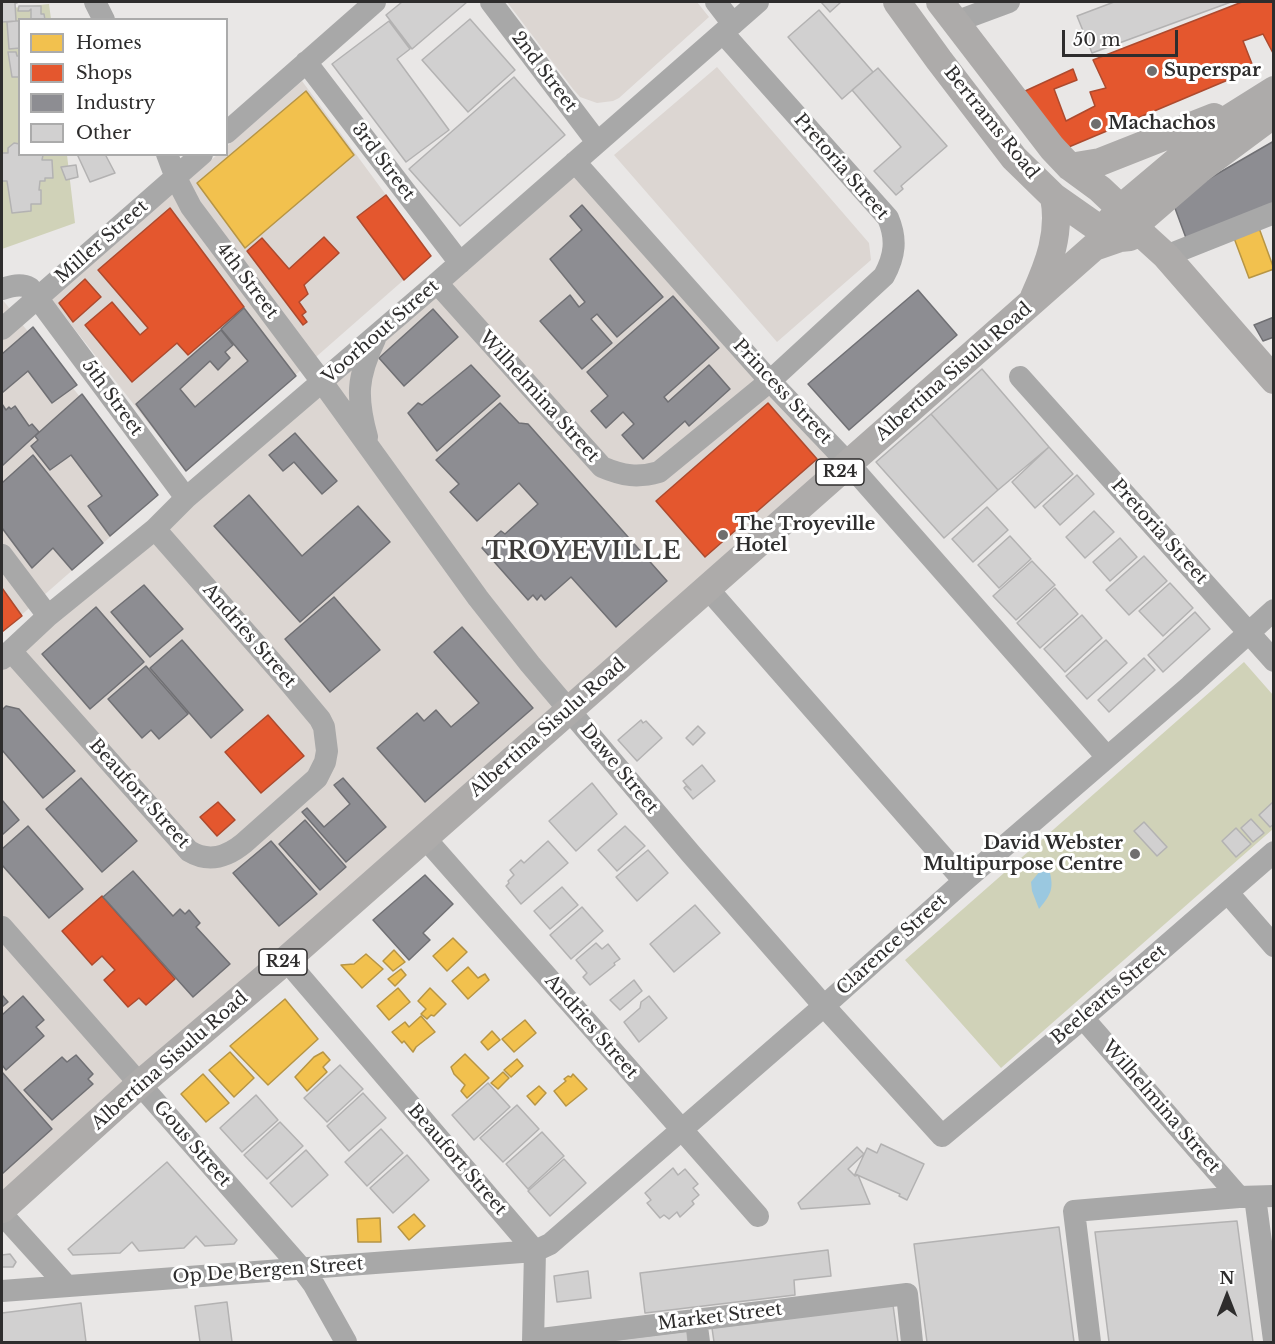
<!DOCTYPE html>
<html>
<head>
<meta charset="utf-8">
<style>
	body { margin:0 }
	#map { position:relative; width:1275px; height:1344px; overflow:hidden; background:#e9e7e6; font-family:"Libre Baskerville",serif }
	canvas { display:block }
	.frame { position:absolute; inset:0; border:3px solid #2e2d2d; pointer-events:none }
	.legend { position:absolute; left:18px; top:18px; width:210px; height:138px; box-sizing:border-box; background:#fff; border:2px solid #ababab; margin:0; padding:8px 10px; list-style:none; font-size:18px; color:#2e2d2d }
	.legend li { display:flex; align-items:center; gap:12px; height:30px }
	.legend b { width:30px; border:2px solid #ababab }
	.north { position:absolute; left:1197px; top:1266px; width:60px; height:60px; -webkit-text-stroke:4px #fff; paint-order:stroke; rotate:0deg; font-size:16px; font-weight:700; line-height:24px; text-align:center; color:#2e2d2d }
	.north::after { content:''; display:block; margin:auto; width:21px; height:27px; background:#2e2d2d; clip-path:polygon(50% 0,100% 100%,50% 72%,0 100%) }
	.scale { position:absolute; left:1062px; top:30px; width:116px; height:27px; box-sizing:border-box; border:3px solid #2e2d2d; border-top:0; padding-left:8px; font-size:18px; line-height:21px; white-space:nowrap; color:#2e2d2d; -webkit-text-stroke:4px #fff; paint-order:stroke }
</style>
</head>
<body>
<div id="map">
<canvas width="1275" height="1344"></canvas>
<div class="frame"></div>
<ul class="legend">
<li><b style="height:16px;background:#f2c14e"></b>Homes</li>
<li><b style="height:16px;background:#e4572e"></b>Shops</li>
<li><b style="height:16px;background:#8d8d92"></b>Industry</li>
<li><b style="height:16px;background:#d1d0d0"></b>Other</li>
</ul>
<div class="north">N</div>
<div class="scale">50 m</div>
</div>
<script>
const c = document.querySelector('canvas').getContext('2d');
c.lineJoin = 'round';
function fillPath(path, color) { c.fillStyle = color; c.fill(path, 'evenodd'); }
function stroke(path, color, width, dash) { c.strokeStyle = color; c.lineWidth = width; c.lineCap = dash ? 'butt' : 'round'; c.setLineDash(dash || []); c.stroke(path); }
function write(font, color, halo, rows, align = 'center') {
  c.font = font + ' "Libre Baskerville",serif'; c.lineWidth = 6; c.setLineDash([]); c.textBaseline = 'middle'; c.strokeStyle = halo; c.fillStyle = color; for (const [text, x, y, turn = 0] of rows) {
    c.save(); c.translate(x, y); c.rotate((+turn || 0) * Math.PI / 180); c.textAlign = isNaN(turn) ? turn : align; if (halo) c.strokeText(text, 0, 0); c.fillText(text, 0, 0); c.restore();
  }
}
fillPath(new Path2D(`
	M507 2H697L709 17 619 98 613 101 597 103 580 97 573 89Z
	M717 67 869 243 871 260 777 342 614 155Z
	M302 81 431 256 186 471 51 299 217 155 226 154 227 146Z
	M575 162 849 464 2 1197V644Z
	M2 299 158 495 2 632Z`), '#dcd6d2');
fillPath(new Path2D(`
	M49 4 51 19 20 20V154L67 155 75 223 2 249V9Z
	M1244 662 1273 695V829L1001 1068 905 960Z`), '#d0d2b8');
fillPath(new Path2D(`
	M1049 869C1054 888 1052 893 1039 909L1032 891 1031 882 1040 871Z`), '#9ac8e0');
const homes = new Path2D(`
	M306 91 354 155 245 248 197 183Z
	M1259 228 1274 269 1249 278 1234 238Z
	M453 938 467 952 447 971 433 956Z
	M394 950 405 962 393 971 383 961Z
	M366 954 383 969 362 988 341 965 354 964Z
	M468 967 478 978 485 974 489 980 468 999 452 981Z
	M401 969 406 975 395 986 388 979Z
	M398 988 410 1002 389 1020 377 1006Z
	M430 988 446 1004 434 1016 431 1015 427 1019 421 1014 426 1009 418 1001Z
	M285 999 318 1039 268 1085 230 1046Z
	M421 1016 435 1032 416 1047 413 1052 404 1041 402 1043 392 1032 405 1022 409 1027Z
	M525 1020 536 1033 514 1052 502 1039Z
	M492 1031 500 1040 488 1050 481 1042Z
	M230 1052 254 1078 234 1097 209 1070Z
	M323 1052 330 1060 323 1067 327 1072 307 1091 295 1077 314 1057Z
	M465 1054 489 1078 467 1098 461 1091 465 1085 454 1074 451 1067Z
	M517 1059 523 1066 511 1077 504 1070Z
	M503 1072 509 1078 498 1089 491 1083Z
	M203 1074 229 1103 206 1122 181 1094Z
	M573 1074 587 1089 566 1106 554 1091 566 1081 564 1079 568 1076 571 1077Z
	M539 1086 546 1093 535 1105 527 1096Z
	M414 1214 425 1226 409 1240 398 1227Z
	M380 1218 381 1242H358L357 1219Z`);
fillPath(homes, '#f2c14e');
stroke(homes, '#b79544', 1.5);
const shops = new Path2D(`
	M1242 2H1274V55L1263 34 1243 41 1254 69 1064 149 1023 92 1073 69 1077 80 1054 89 1066 121 1095 106 1090 92 1106 88 1093 60Z
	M386 195 431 256 404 280 357 217Z
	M170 208 244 307 188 355 177 343 132 382 85 325 112 302 140 335 148 328 98 270Z
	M324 237 339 253 304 285 308 294 299 302 306 312 302 315 307 322 303 325 247 251 262 238 289 269Z
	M85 279 101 297 73 322 59 303Z
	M768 403 817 459 705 557 656 501Z
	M2 588 22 616 2 632Z
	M268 715 304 756 261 793 225 752Z
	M218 802 235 820 217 836 200 817Z
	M102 896 175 979 146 1005 139 998 128 1007 104 980 115 970 102 956 92 965 62 931Z`);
fillPath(shops, '#e4572e');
stroke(shops, '#ad4a2e', 1.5);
const industry = new Path2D(`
	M1274 141V203L1186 238 1172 200Z
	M582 205 663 297 617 337 597 314 591 319 612 343 582 369 540 321 570 295 579 307 585 302 550 259 582 230 570 216Z
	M918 290 957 335 849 430 808 384Z
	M673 296 719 348 664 397 668 402 709 365 730 389 689 426 685 421 643 459 622 435 634 424 623 412 606 428 591 411 608 396 587 372Z
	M244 308 296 376 186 471 136 404 221 330 233 345 225 352 230 358 218 370 210 361 180 389 195 407 248 361 221 329Z
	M433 309 458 337 404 386 379 358Z
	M1274 317V337L1263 341 1254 325Z
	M33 327 77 385 52 403 28 371 2 393V354Z
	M471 365 500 396 437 451 408 413 418 403 422 405Z
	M82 394 158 495 110 536 88 506 102 496 71 455 50 470 31 446 38 440 35 436Z
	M500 403 519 423 528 424 667 581 616 627 571 577 545 600 541 595 537 600 533 595 528 600 482 548 501 531 505 534 538 504 519 483 477 521 450 492 459 484 436 460Z
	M2 404 6 410 9 407 11 409 15 406 29 426 32 424 39 432 2 466Z
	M295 433 337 481 322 494 294 462 283 471 269 455Z
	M33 455 103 543 72 570 53 548 32 568 2 528V483Z
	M249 495 302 556 358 506 390 542 300 622 214 526Z
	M144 585 183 629 150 657 111 612Z
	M334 597 380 650 330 692 285 639Z
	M96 607 144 662 90 709 42 654Z
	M462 627 533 708 425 802 377 748 417 713 424 721 436 710 451 727 479 703 434 652Z
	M182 640 243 710 211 738 150 668Z
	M146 666 188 714 159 739 151 730 142 738 108 699Z
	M6 706 19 709 75 771 43 798 2 750V710Z
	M81 778 137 841 102 872 46 809Z
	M343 778 386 827 346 862 302 812 307 808 324 827 350 804 334 785Z
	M2 800 19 820 2 835Z
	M305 820 346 867 320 890 279 844Z
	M28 826 83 889 49 918 2 865V849Z
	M271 841 317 894 279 926 233 873Z
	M133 871 173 916 180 909 185 914 189 910 200 923 196 927 230 964 193 997 103 897Z
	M425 875 453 904 423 933 430 940 409 960 373 920Z
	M2 995 8 1002 2 1007Z
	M23 996 44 1020 36 1027 44 1036 6 1070 2 1065V1015Z
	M76 1055 93 1074 88 1079 93 1084 52 1120 24 1090 62 1057 67 1062Z
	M2 1072 52 1129 2 1174Z`);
fillPath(industry, '#8d8d92');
stroke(industry, '#707074', 1.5);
const building = new Path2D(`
	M2 2H17V3H15L16 21 2 22Z
	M402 2H467L412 49 386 15Z
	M821 2H841L830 12Z
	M1114 2H1231L1092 53 1077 16Z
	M19 6H41V14H44L45 20H31V9L29 11H18Z
	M819 10 873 72 842 99 788 37Z
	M470 19 515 70 468 112 422 60Z
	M16 21H20V48L9 49 7 22Z
	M389 21 410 49 397 59 449 130 406 162 332 64Z
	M8 52H16L17 56H20V77H12Z
	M878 68 947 146 901 186 903 189 896 195 874 171 901 147 852 90Z
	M514 77 565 135 460 226 409 169Z
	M14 143 20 144V154L43 155 42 160H52L53 178H45V181H40L39 190H41V204H31V211L12 213 7 181H2V153H8V148Z
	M77 154H105L115 173 90 182Z
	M76 165 78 177 66 180 61 167Z
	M982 369 1049 447 998 490 931 414Z
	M931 414 998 490 944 538 876 462Z
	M1049 447 1073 474 1035 508 1012 482Z
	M1077 475 1094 494 1060 525 1043 506Z
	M987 507 1008 530 973 562 952 539Z
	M1094 511 1114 532 1085 558 1066 537Z
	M1010 536 1031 559 999 588 978 565Z
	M1120 538 1137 557 1110 581 1093 562Z
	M1144 556 1167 581 1129 615 1106 590Z
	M1032 561 1055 585 1016 620 993 596Z
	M1170 583 1193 608 1163 636 1139 611Z
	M1055 588 1078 614 1040 648 1017 623Z
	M1195 612 1210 629 1163 672 1148 655Z
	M1082 615 1102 638 1065 672 1044 649Z
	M1106 640 1127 663 1087 699 1066 676Z
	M1144 658 1155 670 1109 712 1098 700Z
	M641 720 643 723 646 721 662 738 637 761 618 740Z
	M698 726 705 733 693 745 686 738Z
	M702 765 715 781 693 799 684 788 686 786 691 790 683 781Z
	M592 783 617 814 576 851 549 821Z
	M1274 801V824L1270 827 1259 815Z
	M1251 819 1264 833 1253 842 1241 828Z
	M1144 822 1167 847 1157 856 1134 831Z
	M625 826 645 846 617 871 598 850Z
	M1236 828 1251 844 1236 857 1222 841Z
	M548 841 568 863 521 904 506 886 509 883 508 881 514 875 510 870 521 860 524 863Z
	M648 850 668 873 637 901 616 877Z
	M562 887 578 905 550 929 534 911Z
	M695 905 720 933 674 972 650 944Z
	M582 907 603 931 571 959 550 935Z
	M596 943 602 949 608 944 620 959 614 963 615 965 590 985 583 977 587 973 576 960Z
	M634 980 642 991 620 1010 610 1000Z
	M649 996 667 1018 639 1042 624 1022 640 1008 641 1002Z
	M340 1065 363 1089 327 1122 304 1098Z
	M488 1083 510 1107 474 1140 452 1115Z
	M363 1093 386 1118 349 1151 327 1126Z
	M256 1095 278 1120 242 1152 220 1128Z
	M517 1105 539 1129 503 1162 480 1138Z
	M280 1122 303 1146 267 1179 244 1155Z
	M381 1129 403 1153 367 1186 345 1162Z
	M542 1132 564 1156 528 1189 506 1164Z
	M881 1144 924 1164 907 1200 899 1196 900 1194 855 1174 867 1148 877 1153Z
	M857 1147 864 1154 848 1169 855 1176 858 1175 870 1204 801 1209 798 1203Z
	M306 1150 328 1175 292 1207 270 1183Z
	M407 1155 429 1180 393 1213 370 1188Z
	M564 1159 586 1183 550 1216 528 1191Z
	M167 1162 237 1240 234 1244 205 1246 196 1236 184 1248 139 1251 132 1242 120 1253 73 1255 68 1249Z
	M673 1168 678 1175 685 1169 698 1184 693 1188 699 1195 692 1201 694 1204 680 1217 677 1212 669 1219 664 1215 660 1218 647 1203 651 1200 645 1193Z
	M1237 1221 1253 1342H1109L1095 1232Z
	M1059 1227 1074 1342H927L914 1244Z
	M828 1250 831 1276 794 1280 795 1295 645 1313 640 1273Z
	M10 1254 16 1262 13 1267H2V1255Z
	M588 1271 591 1298 557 1302 554 1276Z
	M227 1302 232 1342H200L195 1306Z
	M81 1303 86 1342H2V1313Z
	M893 1305 898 1342H714L712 1328Z
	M687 1331 688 1342H599Z`);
fillPath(building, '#d1d0d0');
stroke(building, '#b3b2b2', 1.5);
stroke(new Path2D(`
	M95 2 104 20
	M491 2 597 142
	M716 2 733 24
	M955 22 1009 2
	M306 62 460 263
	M226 133 375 2
	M167 154 176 178 191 207 322 382 478 598 530 664 691 854 824 1006 942 1136 1083 1018 1274 852
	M575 162 770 381 849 464 1107 757
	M1166 256 1274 213
	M437 283 602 467C623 476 638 478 659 472L770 381 884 276C895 256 897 239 888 218L723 33
	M2 289C11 286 21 283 30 288L186 498
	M2 329 202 154
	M1020 377 1274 661
	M367 437C356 397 357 377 375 339
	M2 555 48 616
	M708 589 964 881
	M11 651 189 851C209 863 227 857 244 843L317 778 325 762 327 751 324 727 320 719 284 676 155 529
	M2 659 48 616 155 529 186 498 437 283 758 2
	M424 837 758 1216
	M1228 893 1274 946
	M2 927 302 1269 314 1285 346 1342
	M286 960 535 1251
	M1083 1018 1239 1197
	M1255 1197 1274 1340
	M2 1214 67 1286
	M2 1291 535 1251 550 1244 824 1006 964 881 1190 686 1274 610
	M696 1319 699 1342
	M533 1340 907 1294 912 1342
	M533 1342 535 1251
	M1090 1342 1074 1211 1239 1197 1274 1196`), '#a8a8a8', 22);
stroke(new Path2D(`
	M897 2 939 60 1014 158 1054 197 1101 230 1120 238 1130 237
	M940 2 1052 148 1070 167 1100 189 1137 224 1144 236 1166 256 1274 380
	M1070 167 1100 162 1214 117
	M1110 221 1121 208 1223 122 1274 90
	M1034 297C1049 264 1061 233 1054 197
	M2 1209 140 1084 286 960 1094 247 1120 238 1200 169 1274 114`), '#adabaa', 28);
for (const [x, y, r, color] of [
	[1152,71,6,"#6f6e6e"],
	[1096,124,6,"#6f6e6e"],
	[723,535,6,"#6f6e6e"],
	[1135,854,6,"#6f6e6e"]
]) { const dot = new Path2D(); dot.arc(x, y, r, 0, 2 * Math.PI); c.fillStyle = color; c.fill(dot); stroke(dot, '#fff', 2); }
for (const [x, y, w] of [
	[840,472,48],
	[283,962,48]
]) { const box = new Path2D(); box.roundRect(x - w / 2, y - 13, w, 26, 4.5); c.fillStyle = '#fff'; c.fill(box); stroke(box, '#2e2d2d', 1.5); }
write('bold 16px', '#2e2d2d', null, [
	["R24",840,472],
	["R24",283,962]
]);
write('bold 18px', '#2e2d2d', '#fff', [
	["Superspar",1164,71],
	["Machachos",1108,124],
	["The Troyeville",735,525],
	["Hotel",735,546],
	["David Webster",1123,844,"right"],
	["Multipurpose Centre",1123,865,"right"]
], 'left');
write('18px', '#2e2d2d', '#fff', [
	["2nd Street",544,72,53],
	["Bertrams Road",991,123,51],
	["3rd Street",383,162,53],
	["Pretoria Street",841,167,49],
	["Miller Street",102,242,-41],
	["4th Street",247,281,53],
	["Voorhout Street",381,332,-41],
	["Albertina Sisulu Road",954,372,-41],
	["Princess Street",782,392,47],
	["Wilhelmina Street",539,397,48],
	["5th Street",112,398,54],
	["Pretoria Street",1159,532,48],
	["Andries Street",249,636,49],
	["Albertina Sisulu Road",548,728,-41],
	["Dawe Street",619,769,50],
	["Beaufort Street",139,794,48],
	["Clarence Street",892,945,-42],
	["Beelearts Street",1109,995,-40],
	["Andries Street",591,1027,49],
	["Albertina Sisulu Road",170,1061,-41],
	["Wilhelmina Street",1161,1107,49],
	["Gous Street",192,1144,49],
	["Beaufort Street",457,1160,49],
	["Op De Bergen Street",268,1271,-4],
	["Market Street",720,1317,-7]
]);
c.letterSpacing = '1.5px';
write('bold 24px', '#3f3d3b', '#fff', [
	["TROYEVILLE",584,552]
]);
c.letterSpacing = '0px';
</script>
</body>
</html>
